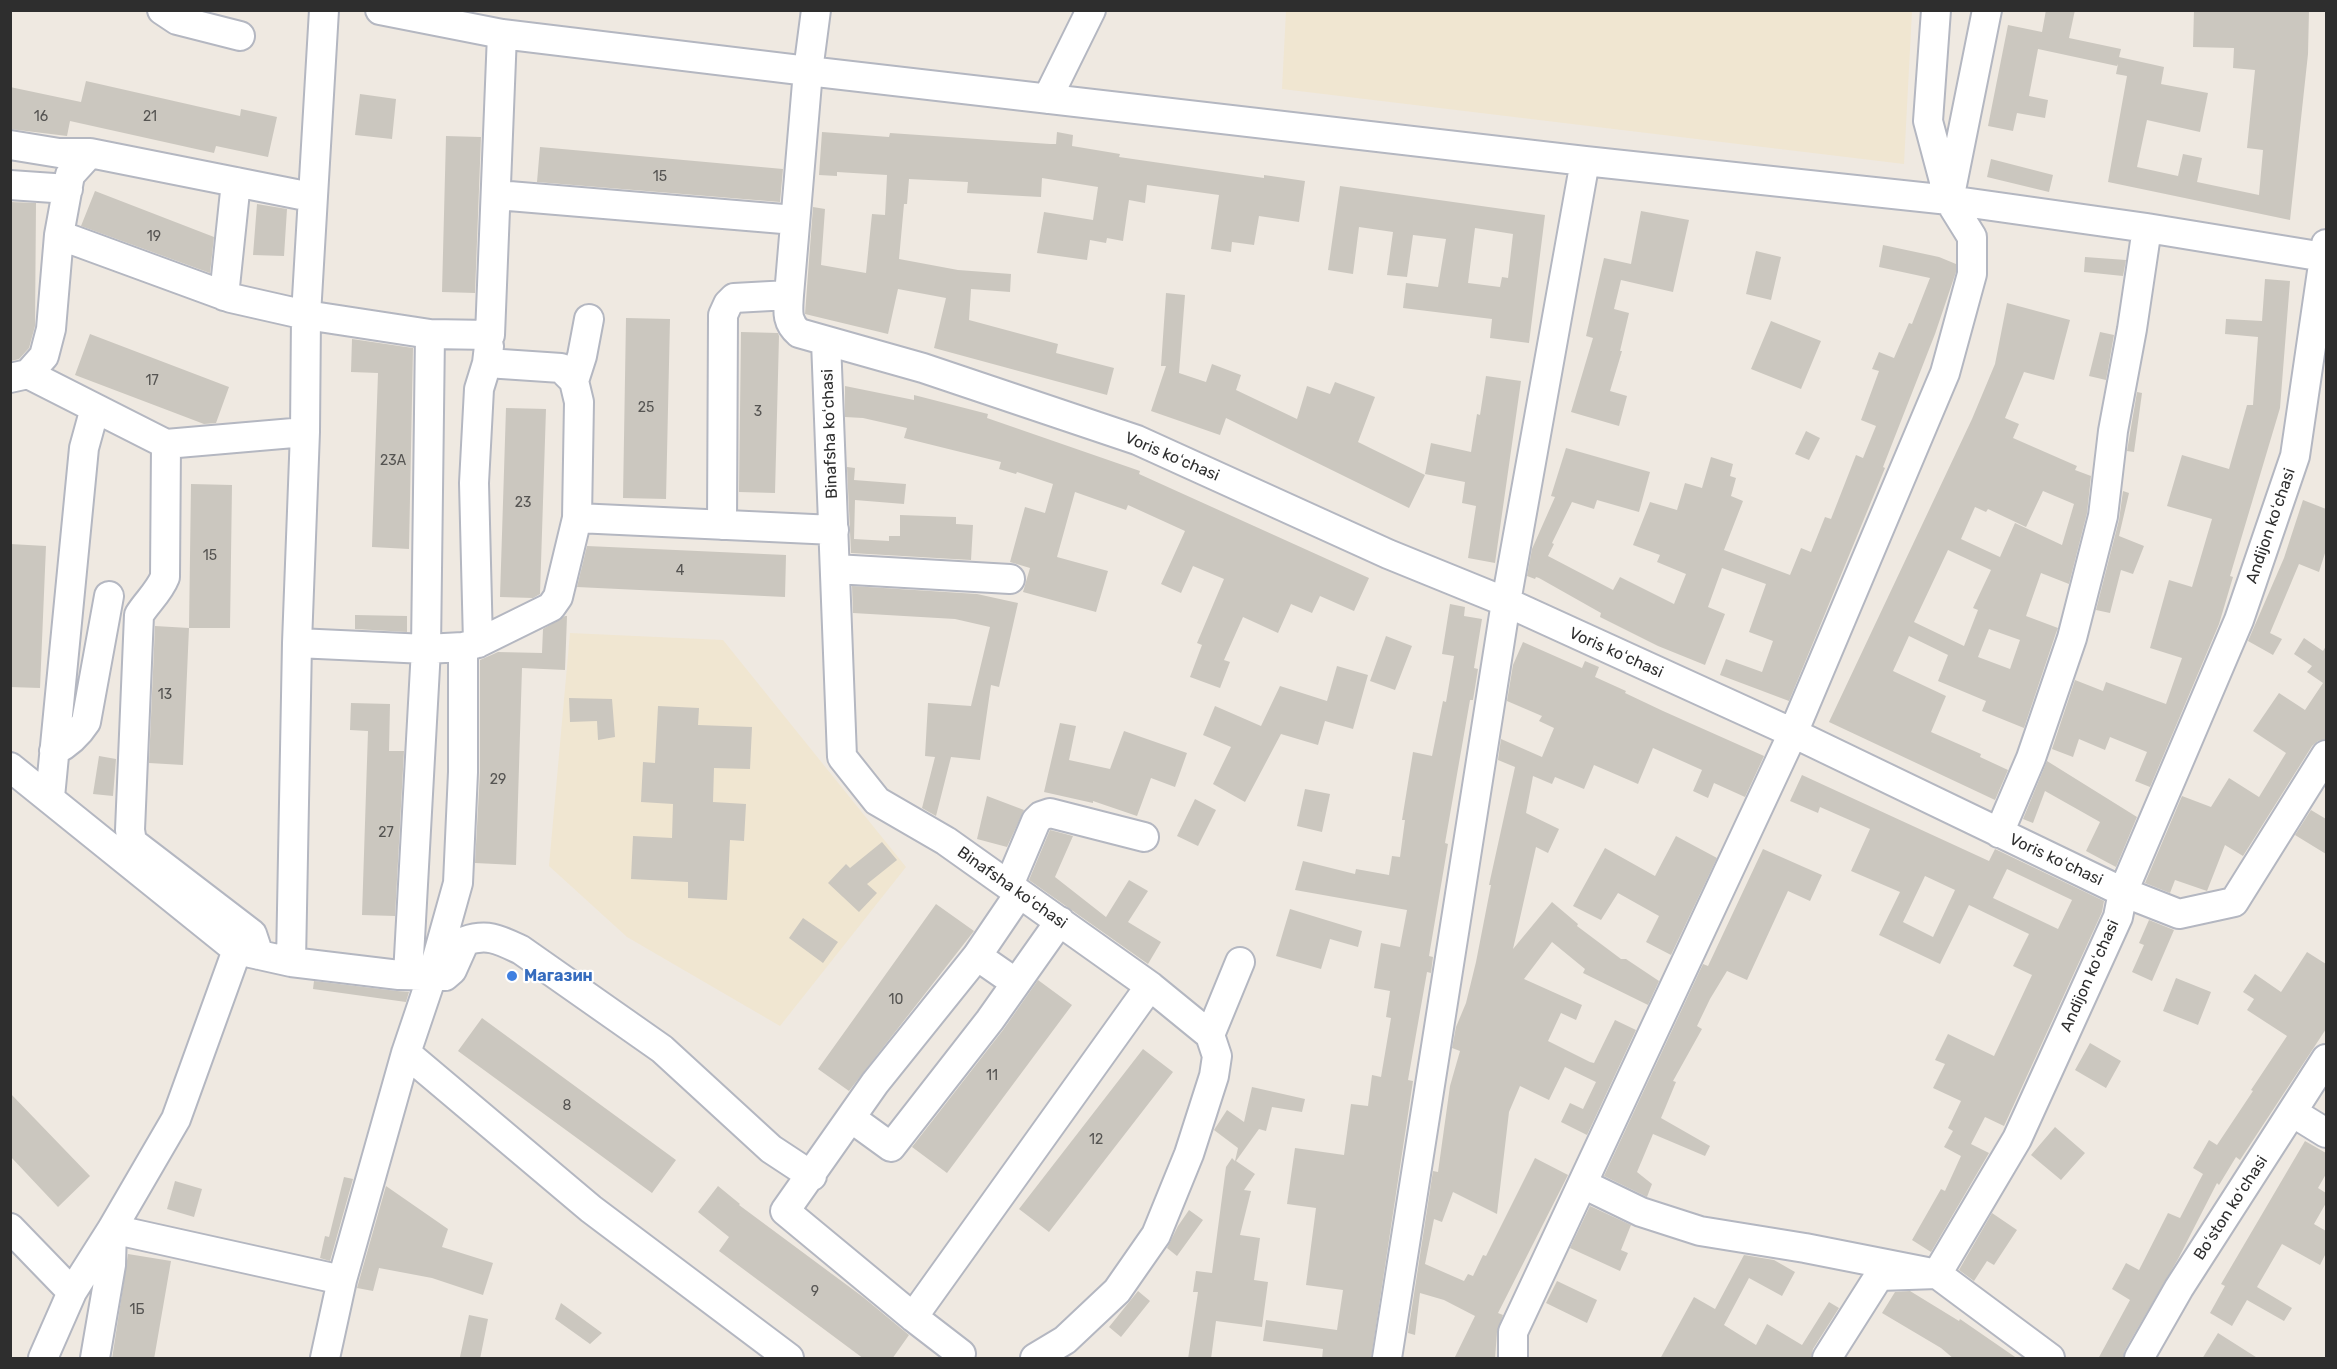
<!DOCTYPE html>
<html>
<head>
<meta charset="utf-8">
<style>
	body { margin:0 }
	#map { position:relative; width:2337px; height:1369px; overflow:hidden; background:#efe9e1; font-family:Rubik,sans-serif }
	canvas { display:block }
	.frame { position:absolute; inset:0; border:12px solid #2e2e2e; pointer-events:none }
</style>
</head>
<body>
<div id="map">
<canvas width="2337" height="1369"></canvas>
<div class="frame"></div>
</div>
<script>
const c = document.querySelector('canvas').getContext('2d');
c.lineJoin = 'round';
function fillPath(path, color) { c.fillStyle = color; c.fill(path, 'evenodd'); }
function stroke(path, color, width, dash) { c.strokeStyle = color; c.lineWidth = width; c.lineCap = dash ? 'butt' : 'round'; c.setLineDash(dash || []); c.stroke(path); }
function write(font, color, halo, rows, align = 'center') {
  c.font = font + ' Rubik,sans-serif'; c.lineWidth = 4.5; c.setLineDash([]); c.textBaseline = 'middle'; c.strokeStyle = halo; c.fillStyle = color; for (const [text, x, y, turn = 0] of rows) {
    c.save(); c.translate(x, y); c.rotate((+turn || 0) * Math.PI / 180); c.textAlign = isNaN(turn) ? turn : align; if (halo) c.strokeText(text, 0, 0); c.fillText(text, 0, 0); c.restore();
  }
}
fillPath(new Path2D(`
	M1286 11H1912L1904 164 1282 89Z
	M570 633 723 640 906 867 780 1026 627 937 549 866Z`), '#f0e6d1');
fillPath(new Path2D(`
	M2046 10H2075L2069 38 2121 49 2119 57 2164 67 2161 84 2208 93 2200 132 2147 120 2137 167 2178 176 2183 154 2202 158 2197 182 2259 195 2263 150 2247 148 2255 70 2233 68 2234 48 2193 47 2194 10H2309L2308 54 2290 220 2108 182 2127 76 2116 74 2118 64 2117 66 2038 49 2029 96 2048 100 2045 118 2017 113 2013 131 1988 126 2008 25 2042 32Z
	M86 81 240 116 241 109 277 117 268 157 216 146 214 153 70 121 67 136 10 129V87L81 102Z
	M360 94 396 99 392 139 355 135Z
	M822 132 889 137 890 133 1050 144H1056L1057 132 1073 135 1072 146 1120 154 1119 157 1264 178V175L1305 181 1299 222 1259 216 1254 245 1232 242 1231 252 1211 249 1219 195 1147 185 1145 203 1129 200 1123 241 1107 238 1106 243 1090 240 1087 260 1037 253 1044 212 1093 220 1098 187 1042 178 1041 197 967 193 968 182 909 179 907 204H904L899 259 958 270 1011 274 1010 292 971 289 969 320 1058 344 1056 353 1114 368 1107 395 934 348 946 298 898 289 888 334 805 314 813 207 825 209 821 265 866 273 872 214 885 215 887 175 837 172V176L819 175Z
	M446 136 481 137 475 293 442 292Z
	M540 147 783 169 780 202 537 182Z
	M1991 159 2053 175 2049 192 1987 177Z
	M1340 186 1545 215 1529 343 1490 338 1492 319 1403 308 1406 283 1438 287 1446 239 1413 235 1407 277 1387 275 1393 232 1359 227 1353 274 1328 270ZM1475 228 1513 234 1508 278 1502 277 1500 287 1468 283Z
	M95 191 214 237 210 273 81 226Z
	M10 202 36 203 35 326 29 348 19 359 11 361Z
	M257 204 287 209 284 256 253 255Z
	M1641 211 1689 220 1673 292 1621 280 1614 309 1629 313 1620 351H1622L1610 391 1627 396 1619 426 1571 412 1593 338 1586 336 1604 258 1631 264Z
	M1883 245 1939 257 1956 264V272L1935 334 1883 467 1885 468 1789 701 1720 675 1726 659 1762 672 1773 641 1749 632 1766 584 1722 568 1708 607 1725 614 1705 665 1658 646 1600 617 1601 613 1539 578 1536 577 1535 579 1527 576 1532 549 1555 497 1551 496 1566 448 1650 472 1639 512 1597 500 1594 509 1572 502 1552 543 1554 544 1548 556 1613 590 1620 577 1674 604 1686 574 1657 562 1660 555 1633 545 1650 502 1677 510 1685 483 1702 488 1711 457 1733 464 1730 476 1736 478 1731 496 1743 501 1724 550 1790 575 1801 548 1811 552 1825 517 1831 519 1856 455 1863 458 1876 426 1861 420 1879 371 1872 369 1879 352 1894 358 1909 323 1912 324 1930 278 1879 267Z
	M1756 251 1781 257 1771 300 1746 294Z
	M2085 257 2126 260 2123 276 2084 272Z
	M2265 279 2290 281 2280 408 2230 576 2233 577 2219 624 2150 787 2135 781 2147 752 2110 737 2105 750 2079 739 2073 757 2052 749 2075 680 2103 691 2106 682 2166 704 2182 658 2150 648 2169 580 2192 587 2212 519 2167 506 2182 455 2229 469 2247 405H2253L2258 337 2225 334 2226 319 2262 321Z
	M1166 293 1185 295 1179 373 1206 382 1212 364 1241 375 1236 390 1297 419 1307 386 1330 394 1335 382 1375 397 1358 442 1425 475 1409 508 1226 418 1220 435 1151 411 1166 366H1161Z
	M2007 303 2070 320 2054 380 2024 372 2005 418 2019 424 2013 438 2077 466 2075 470 2091 476 2087 513 2069 584 2041 573 2026 616 2058 628 2056 633 2024 728 1982 711 1986 701 1938 681 1948 655 1909 636 1893 671 1946 696 1931 732 1981 754 1980 757 2008 770 1995 800 1829 722 1972 419 1995 364ZM2043 491 2074 504 2062 545 2015 523 2000 557 1961 539 1975 507 1986 512 1988 509 2026 527ZM1948 550 1991 570 1973 608 1978 610 1964 646 1914 622ZM1989 629 2020 640 2010 669 1978 657Z
	M626 318 670 319 666 499 623 498Z
	M1771 321 1821 341 1801 389 1751 369Z
	M741 332 778 333 779 336 775 493 739 492Z
	M2100 332 2114 335 2106 380 2089 376Z
	M90 334 229 387 216 423 204 424 75 375Z
	M352 339 413 348 409 549 372 547 378 373 351 372Z
	M1486 376 1521 381 1495 563 1468 558 1476 506 1462 503 1465 482 1425 474 1431 443 1471 452 1477 414 1480 415Z
	M845 386 914 400V395L988 414 987 418 1140 471 1139 474 1369 578 1354 611 1320 596 1312 613 1291 604 1278 633 1243 617 1224 660 1230 662 1220 688 1190 677 1202 645 1197 643 1224 579 1193 566 1181 593 1161 584 1185 531 1128 505 1126 510 1075 492 1057 557 1108 571 1096 612 1023 592 1030 568 1010 562 1025 507 1045 513 1053 484 1017 472 1016 474 999 469 1001 462 904 438 907 428 863 418 845 417Z
	M2137 392 2142 393 2134 452 2127 451Z
	M506 408 546 409 540 594 533 598 500 597Z
	M1806 431 1820 438 1809 460 1795 454Z
	M847 467 855 468 854 480 906 484 904 504 855 500 854 539 889 541V536H900V515L956 517V524L973 525 971 560 851 553Z
	M191 484 232 485 230 628H189Z
	M2123 491 2129 493 2119 536 2144 546 2133 574 2121 570 2110 613 2096 610 2119 520Z
	M2303 500 2326 509V550L2319 572 2299 564 2270 633 2282 639 2273 655 2248 641 2284 558Z
	M10 544 46 546 40 688 10 687Z
	M587 546 786 555 785 597 577 587Z
	M852 586 977 594 1018 603 999 687 991 685 980 760 951 757 936 816 922 808 935 757 925 756 928 703 971 706 990 627 955 619 853 613Z
	M1450 604 1465 607 1464 616 1482 619 1474 668 1478 669 1473 700H1470L1445 843 1448 844 1429 956 1433 957 1431 973 1427 972 1408 1080 1413 1081 1371 1359H1322L1323 1349 1263 1341 1266 1320 1337 1330 1343 1290 1306 1285 1316 1208 1287 1204 1295 1148 1344 1155 1351 1104 1368 1106 1372 1075 1381 1077 1391 1018 1386 1017 1390 991 1374 988 1381 943 1400 947 1407 910 1295 890 1303 861 1355 874 1356 869 1389 875 1392 856 1400 857 1405 820H1402L1413 752 1432 756 1443 701 1446 702 1454 656 1442 654Z
	M355 615 407 616V632L355 629Z
	M565 616H567L565 670 522 668 516 865 475 863 480 772V660L498 652 542 653 543 629Z
	M155 626 189 628 183 765 149 763Z
	M1386 636 1412 646 1395 690 1370 681Z
	M2304 638 2323 651 2326 646V739L2318 741 2312 746 2243 856 2225 845 2207 891 2175 880 2170 893 2145 883 2182 796 2211 807 2229 778 2259 797 2286 753 2253 731 2279 693 2305 710 2323 683 2307 672 2312 666 2294 654Z
	M1523 642 1582 668 1585 661 1599 667 1595 677 1626 691 1625 693 1663 711 1764 756 1745 797 1714 783 1708 798 1693 791 1702 770 1653 748 1638 784 1594 765 1584 789 1555 777 1552 784 1533 776 1526 813 1559 829 1548 853 1536 847 1513 949 1552 902 1578 924 1577 926 1621 959H1626L1659 981 1648 1005 1583 973 1585 969 1552 942 1524 979 1582 1005 1576 1020 1561 1013 1548 1041 1590 1062 1594 1063 1615 1020 1636 1030 1587 1135 1561 1122 1570 1103 1583 1109 1596 1082 1565 1067 1549 1100 1520 1086 1509 1112 1497 1214 1453 1192 1442 1222 1434 1219 1425 1264 1464 1281 1468 1274 1473 1276 1483 1255 1486 1256 1535 1158 1568 1175 1498 1313 1503 1315 1497 1332 1495 1359H1454L1475 1316 1444 1300 1420 1293 1415 1335 1408 1333 1433 1171 1438 1172 1450 1086 1460 1051 1452 1048 1456 1027 1466 1003 1476 962 1491 885H1489L1515 767 1498 760 1501 739 1542 757 1554 728 1539 721 1542 716 1507 701 1513 665Z
	M1337 666 1368 675 1353 729 1325 721 1318 745 1281 734 1245 802 1213 784 1231 747 1203 735 1215 706 1261 726 1280 686 1327 701Z
	M569 698 612 699 615 737 598 740 597 721 570 722Z
	M351 703 390 704 389 751H404L395 916 362 915 368 731 350 730Z
	M658 706 699 708 698 725 752 727 750 769 714 768 713 802 746 804 744 841 730 840 727 900 688 898V882L631 879 633 836 672 838 673 804 641 802 643 762 655 763Z
	M1060 723 1076 726 1069 760 1110 769 1124 731 1187 753 1175 787 1151 778 1137 816 1093 801V803L1044 792Z
	M99 756 116 759 113 796 93 794Z
	M2047 761 2137 817 2116 867 2086 851 2100 822 2045 791 2033 823 2023 819Z
	M1802 775 1989 861 1995 849 2104 901 2102 912 2004 1126 1985 1117 1971 1144 1989 1153 1931 1252 1912 1240 1941 1189 1945 1191 1961 1156 1944 1147 1953 1131 1948 1128 1961 1101 1933 1088 1945 1064 1935 1060 1948 1034 1994 1056 2032 975 2013 966 2029 934 1969 905 1940 964 1879 935 1900 892 1851 871 1870 829 1820 807 1818 813 1790 801ZM2007 869 2072 900 2058 929 1993 898ZM1925 876 1955 890 1933 937 1903 922Z
	M1305 789 1330 794 1322 832 1297 826Z
	M987 796 1024 810 1007 847 977 839Z
	M1195 799 1216 810 1198 846 1177 836Z
	M2311 810 2326 819V854L2295 835Z
	M1050 830 1073 836 1055 877 1106 917 1129 880 1148 891 1128 922 1161 942 1148 964 1029 880Z
	M1676 836 1717 858 1671 955 1646 942 1659 916 1618 893 1601 920 1573 906 1605 848 1655 876Z
	M882 842 897 860 867 884 877 893 859 912 828 883 846 864 850 868Z
	M1763 849 1822 875 1810 901 1788 891 1747 980 1727 971 1710 999 1697 1026 1702 1029 1673 1081 1676 1082 1661 1118 1710 1146 1705 1156 1653 1134 1637 1172 1652 1184 1647 1197 1604 1176 1703 964 1708 966Z
	M936 904 974 931 849 1091 818 1069Z
	M1290 909 1362 931 1358 947 1330 939 1321 969 1276 956Z
	M803 918 838 942 823 963 789 938Z
	M2149 920 2174 930 2152 981 2132 972 2144 945 2139 943Z
	M2307 952 2326 964V1029L2240 1160 2236 1157 2219 1185 2217 1183 2178 1259 2125 1350 2123 1359H2098L2130 1300 2112 1289 2126 1263 2139 1270 2168 1213 2180 1218 2203 1174 2193 1168 2209 1140 2217 1145 2253 1091 2251 1090 2287 1036 2247 1010 2254 999 2243 992 2255 974 2281 992Z
	M2176 978 2211 992 2198 1025 2163 1011Z
	M1038 980 1072 1005 947 1173 912 1147 1003 1030Z
	M314 981 397 991 409 992 406 1002 313 989Z
	M482 1018 676 1160 652 1193 458 1051Z
	M2090 1043 2121 1061 2106 1088 2075 1070Z
	M1143 1049 1173 1072 1049 1232 1019 1209Z
	M1252 1087 1305 1099 1302 1112 1272 1107 1266 1131 1259 1129 1236 1161 1255 1174 1244 1190 1251 1191 1240 1235 1260 1238 1254 1280 1268 1282 1262 1327 1216 1321 1211 1359H1188L1198 1292H1193L1196 1271 1212 1273 1226 1167 1232 1158 1235 1161 1238 1148 1214 1130 1227 1110 1244 1122Z
	M10 1093 90 1176 58 1207 10 1156Z
	M2055 1127 2085 1153 2061 1180 2031 1155Z
	M2305 1141 2326 1153V1174L2318 1188 2326 1193V1203L2314 1224 2326 1231V1253L2320 1265 2282 1244 2257 1287 2292 1308 2284 1321 2247 1300 2232 1326 2210 1313 2225 1286 2221 1284Z
	M344 1177 353 1179 330 1261 320 1258 325 1236 329 1237Z
	M175 1181 202 1189 194 1217 167 1209Z
	M386 1186 448 1229 442 1247 493 1263 483 1295 432 1278 379 1268 373 1291 357 1288Z
	M718 1186 740 1204 739 1205 863 1297 909 1335 892 1359H864L719 1251 729 1237 698 1212Z
	M1590 1206 1631 1225 1621 1250 1628 1253 1620 1271 1570 1248Z
	M1189 1210 1203 1220 1177 1256 1167 1248 1178 1226Z
	M1992 1213 2017 1230 1994 1265 1987 1261 1974 1281 1959 1270Z
	M128 1254 171 1261 154 1359H112Z
	M1744 1255 1774 1260 1795 1272 1782 1296 1749 1278 1724 1325 1756 1345 1767 1324 1802 1345 1829 1302 1839 1308 1813 1349 1811 1359H1660L1694 1297 1715 1309Z
	M1557 1281 1597 1300 1587 1323 1546 1303Z
	M1138 1291 1150 1301 1121 1337 1109 1327Z
	M1910 1291 1959 1321 1960 1319 2018 1359H1954L1941 1348 1882 1313 1895 1292Z
	M561 1303 602 1333 590 1344 555 1319Z
	M469 1315 488 1319 480 1359 460 1357Z
	M2218 1333 2259 1359H2202Z`), '#cbc7bf');
const minor = new Path2D(`
	M162 10 177 20 240 36
	M380 10 502 34 808 71 1585 161 1949 200 2147 228 2324 257
	M816 10 808 71 789 295C788 311 786 322 799 333L923 368 1137 440 1388 554 1506 602 1793 733 2123 892 2179 914 2234 902 2326 755
	M1047 99 1091 10
	M10 145 59 153H90L311 197
	M10 185 68 189
	M497 195 795 220
	M1950 195 1987 10
	M59 235 231 298 306 315 430 334 490 335 502 34
	M224 296 236 182
	M826 341 842 757 877 801 946 841 1150 986 1210 1035 1217 1056 1214 1076 1189 1154 1156 1235 1117 1291 1065 1340 1035 1358
	M28 374 95 408
	M10 378 28 374 44 356 51 329 59 235 70 175 90 153
	M574 381 582 356 589 319
	M166 444 165 577C159 592 147 602 139 615L130 830 132 842 252 934 259 955
	M577 518 834 530
	M722 525 723 315 728 304 734 298 789 295
	M835 569 1010 579
	M297 643 426 649 463 647 478 643 551 607 558 597 577 518 579 402 574 381 561 368 487 363
	M478 643 474 483 479 389 487 363 489 346
	M54 751C68 744 77 736 86 722L109 596
	M10 767 237 950 291 962 399 975 445 976 452 970 465 941C488 933 500 940 521 950L662 1049 771 1149 812 1176
	M50 797 84 448 95 408 166 444 305 432
	M1999 833 2031 758 2072 638 2103 516 2113 431 2132 329 2147 228
	M1009 885 1036 821 1041 816 1050 813 1144 837
	M237 950 176 1119 112 1229 342 1280
	M977 956 1016 983
	M291 962 297 643 305 432 306 315 324 10
	M408 975 426 649 430 334
	M1210 1035 1240 962
	M406 1053 591 1209 789 1358
	M2292 1112 2326 1133
	M851 1118 891 1147 990 1020 1060 921
	M1583 1184 1641 1212 1700 1231 1805 1248 1937 1274 2017 1139 2118 917 2123 892 2239 620 2295 456 2326 244
	M10 1228 72 1292 43 1358
	M72 1292 112 1229
	M913 1317 1150 986
	M95 1358 111 1265 112 1229
	M325 1358 342 1280 406 1053 432 976 458 883 463 772V647
	M958 1358 961 1354 913 1317 785 1211 875 1083 977 956 1015 900 1016 890
	M1387 1358 1506 602 1585 161
	M1513 1358V1332L1793 733 1945 373 1972 274V237L1949 200 1928 121 1936 10
	M1827 1358 1879 1276 1937 1274 2050 1358
	M2139 1358 2179 1288 2326 1059`);
stroke(minor, '#b4b7c1', 32);
stroke(minor, '#fff', 28);
for (const [x, y, r, color] of [
	[512,976,6,"#3f7fe0"]
]) { const dot = new Path2D(); dot.arc(x, y, r, 0, 2 * Math.PI); c.fillStyle = color; c.fill(dot); stroke(dot, '#fff', 2); }
write('14px', '#555452', null, [
	["16",41,117],
	["21",150,117],
	["15",660,177],
	["19",154,237],
	["17",152,381],
	["25",646,408],
	["3",758,412],
	["23А",393,461],
	["23",523,503],
	["15",210,556],
	["4",680,571],
	["13",165,695],
	["29",498,780],
	["27",386,833],
	["10",896,1000],
	["11",992,1076],
	["8",567,1106],
	["12",1096,1140],
	["9",815,1292],
	["1Б",137,1310]
]);
write('16px', '#2e2e2e', '#fff', [
	["Binafsha koʻchasi",830,434,-92],
	["Voris koʻchasi",1172,457,23],
	["Andijon koʻchasi",2271,526,-71],
	["Voris koʻchasi",1616,653,24],
	["Voris koʻchasi",2056,860,25],
	["Binafsha koʻchasi",1012,888,35],
	["Andijon koʻchasi",2090,976,-66],
	["Boʻston koʻchasi",2231,1208,-57]
]);
write('bold 16px', '#366cbe', '#fff', [
	["Магазин",524,976]
], 'left');
</script>
</body>
</html>
